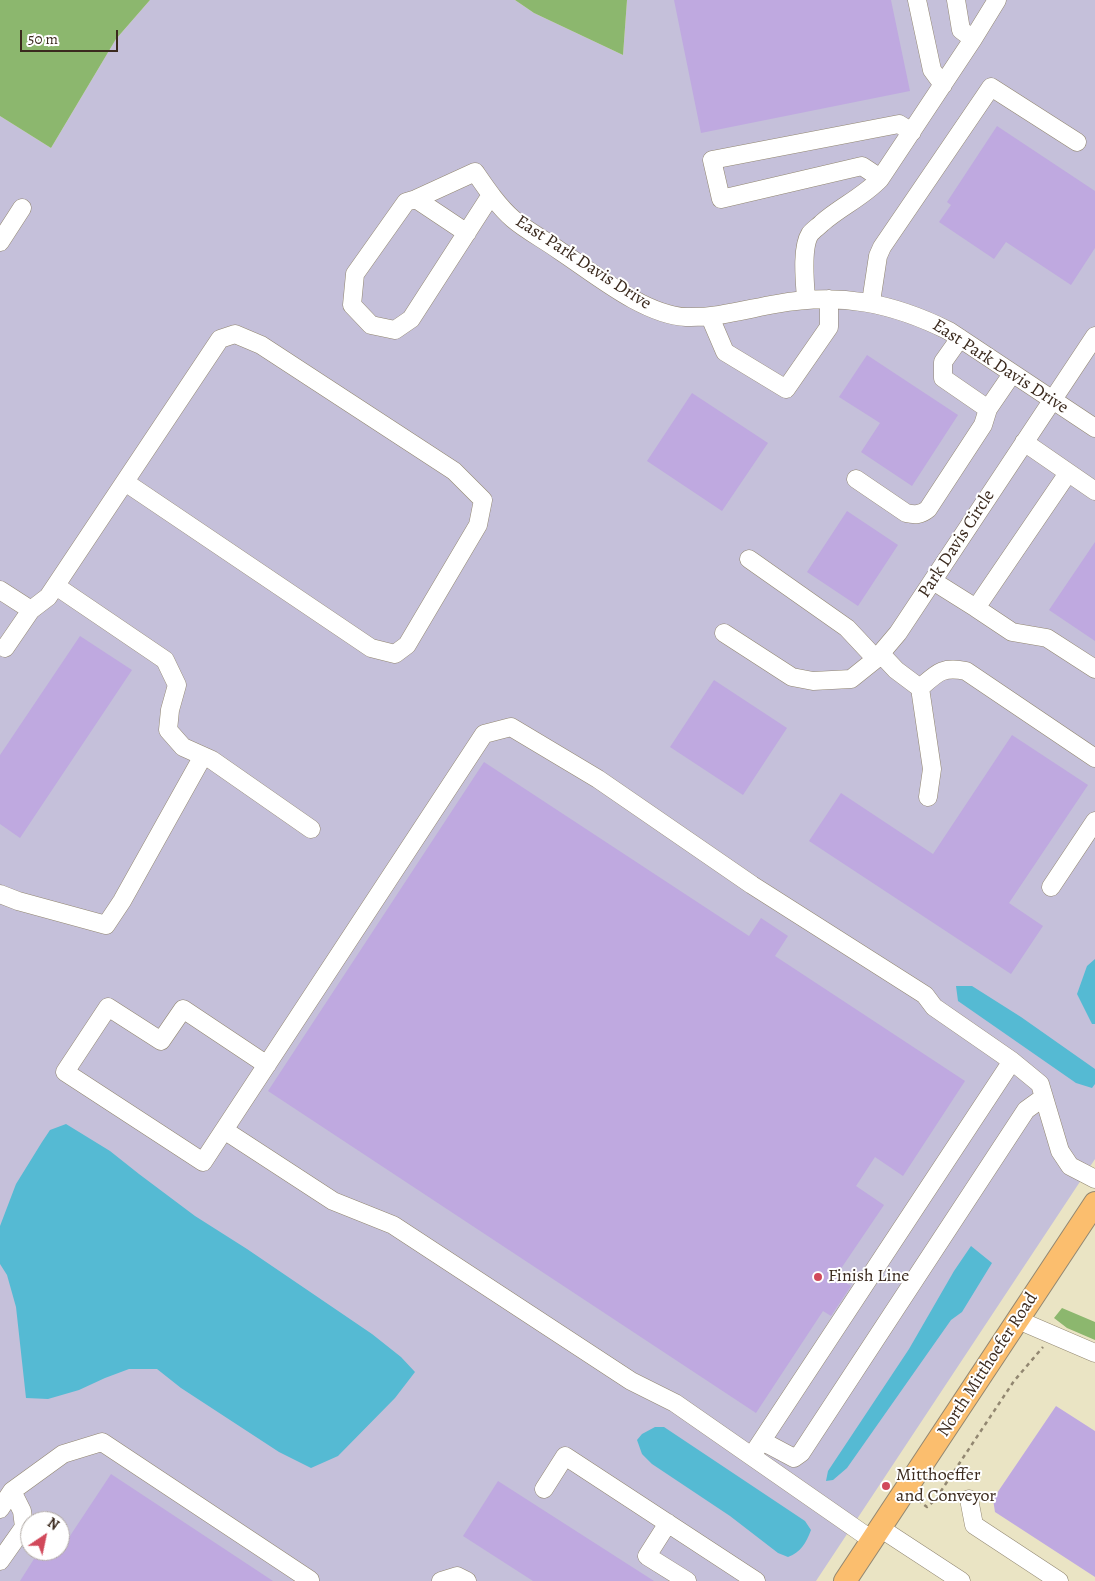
<!DOCTYPE html>
<html>
<head>
<meta charset="utf-8">
<style>
	body { margin:0 }
	#map { position:relative; width:1095px; height:1581px; overflow:hidden; background:#eae4c4; font-family:Alegreya,serif }
	canvas { display:block }
	.north { position:absolute; left:20px; top:1511px; width:50px; height:50px; box-sizing:border-box; background:#fff; border:1px solid #b1aaa5; border-radius:50%; rotate:34deg; font-size:14px; font-weight:700; line-height:20px; text-align:center; color:#3b2a1e }
	.north::after { content:''; display:block; margin:auto; width:18px; height:22px; background:#d1495b; clip-path:polygon(50% 0,100% 100%,50% 72%,0 100%) }
	.scale { position:absolute; left:20px; top:30px; width:98px; height:22px; box-sizing:border-box; border:2px solid #3b2a1e; border-top:0; padding-left:6px; font-size:15px; line-height:18px; white-space:nowrap; color:#3b2a1e; -webkit-text-stroke:4px #fff; paint-order:stroke }
</style>
</head>
<body>
<div id="map">
<canvas width="1095" height="1581"></canvas>
<div class="north">N</div>
<div class="scale">50 m</div>
</div>
<script>
const c = document.querySelector('canvas').getContext('2d');
c.lineJoin = 'round';
function fillPath(path, color) { c.fillStyle = color; c.fill(path, 'evenodd'); }
function stroke(path, color, width, dash) { c.strokeStyle = color; c.lineWidth = width; c.lineCap = dash ? 'butt' : 'round'; c.setLineDash(dash || []); c.stroke(path); }
function write(font, color, halo, rows, align = 'center') {
  c.font = font + ' Alegreya,serif'; c.lineWidth = 4; c.setLineDash([]); c.textBaseline = 'middle'; c.strokeStyle = halo; c.fillStyle = color; for (const [text, x, y, turn = 0] of rows) {
    c.save(); c.translate(x, y); c.rotate((+turn || 0) * Math.PI / 180); c.textAlign = isNaN(turn) ? turn : align; if (halo) c.strokeText(text, 0, 0); c.fillText(text, 0, 0); c.restore();
  }
}
fillPath(new Path2D(`
	M150 0H515L534 13 623 55 627 0H1095V1159L816 1581H0V116L51 148 116 39ZM30 1521H60V1551H30Z`), '#c5c0da');
fillPath(new Path2D(`
	M0 0H150L116 39 51 148 0 116Z
	M515 0H627L623 55 534 13Z
	M1062 1308 1095 1322V1340L1067 1328 1054 1318Z`), '#8cb76e');
fillPath(new Path2D(`
	M1095 959V1024H1092L1077 994 1087 966Z
	M956 986H972L1021 1017 1095 1069V1084L1092 1088 1076 1083 958 1001Z
	M66 1124 110 1151 139 1174 195 1216 247 1249 372 1334 401 1357 415 1372 395 1398 338 1456 311 1468 279 1452 181 1388 157 1369H129L105 1378 79 1390 48 1399 26 1398 16 1307 7 1275 0 1264V1226L16 1184 42 1142 50 1130Z
	M971 1246 992 1263 962 1312 951 1320 847 1468 833 1480 826 1481 828 1471 909 1349 954 1271Z
	M655 1427H664L805 1521 811 1530C806 1543 801 1552 788 1557L778 1553 730 1516 652 1464 642 1454 637 1440 642 1434Z`), '#55bad3');
fillPath(new Path2D(`
	M674 0H891L910 91 701 133Z
	M997 126 1095 191V248L1071 285 1006 242 994 259 939 222 951 205 947 202Z
	M867 355 958 415 912 486 861 452 880 423 839 397Z
	M692 393 768 443 722 511 647 461Z
	M847 511 898 545 858 606 807 572Z
	M1095 542V641L1049 610Z
	M80 636 132 670 20 838 0 824V755Z
	M714 680 787 728 743 795 670 747Z
	M1012 735 1088 785 1009 903 1043 926 1011 974 809 841 841 793 933 854Z
	M484 762 749 936 761 918 788 936 775 956 965 1081 903 1176 875 1157 856 1186 884 1205 836 1276 851 1286 831 1316 823 1311 756 1413 268 1091Z
	M1056 1406 1095 1431V1577L995 1512 993 1499Z
	M111 1474 273 1581H20L39 1551H60Z
	M498 1481 654 1581H533L463 1536Z`), '#bfa9e0');
const minor = new Path2D(`
	M917 0 932 70 943 85
	M956 0 961 30 973 39
	M880 178 862 166 721 199 712 160 899 124 912 132
	M491 195 411 319 395 330 371 325 352 305 355 274 406 202 416 199 475 172C486 188 498 206 513 219 527 231 545 240 560 251 595 274 644 315 686 317 717 318 747 309 776 304 839 292 893 303 949 331L1095 428
	M416 199 467 233
	M0 242 22 208
	M806 299C805 283 801 248 810 234 813 230 818 227 822 223 840 207 863 197 880 179L973 39 997 0
	M871 302 878 256 882 247 991 87 1077 142
	M710 317 725 352 786 389 829 327V299
	M960 338 943 362V378L988 409 1012 374
	M1024 442 1095 491
	M856 479 906 513C915 515 921 515 928 509L983 425 988 409
	M749 559 847 628 876 659
	M933 581 976 608 1068 473
	M56 586 165 660 177 685 170 710 168 730 183 747 212 760 311 829
	M0 590 31 610 5 648
	M976 608 1012 632 1047 638 1095 669
	M31 610 48 597 220 339 235 334 261 345 454 471 483 500 478 525 407 645 395 654 371 648 125 482
	M724 633 792 677 813 681 851 679 876 659 898 633 1095 336
	M881 654 896 670 920 688C937 673 942 666 966 671L1095 758
	M920 688 932 769 928 797
	M1051 887 1095 821
	M0 894 18 901 106 925 122 901 203 756
	M267 1065 183 1009 161 1041 108 1007 65 1072 203 1162 484 734 511 727 598 779 752 885 925 995 934 1007 1012 1061 1040 1084 1060 1151 1070 1166 1095 1179
	M224 1130 333 1201 393 1225 631 1381 675 1403 872 1540
	M1018 1320 1095 1353
	M762 1441 794 1458 801 1453 1026 1110 1044 1097
	M755 1451 1012 1061
	M544 1489 565 1456 756 1581
	M969 1499 974 1525 1059 1581
	M0 1509 12 1491 63 1454 102 1442 310 1580
	M668 1523 647 1556 687 1581
	M880 1528 961 1581
	M0 1561 24 1527 22 1511 12 1491
	M441 1581 457 1576 467 1581`);
const major = new Path2D(`
	M845 1581 1095 1203`);
stroke(minor, '#928771', 19);
stroke(major, '#928771', 24);
stroke(new Path2D(`
	M918 1500 927 1507 935 1500 1014 1381 1043 1347`), '#928771', 2.5, [4, 4]);
stroke(minor, '#fff', 18);
stroke(major, '#fbbe6e', 22);
for (const [x, y, r, color] of [
	[818,1277,5,"#d1495b"],
	[886,1486,5,"#d1495b"]
]) { const dot = new Path2D(); dot.arc(x, y, r, 0, 2 * Math.PI); c.fillStyle = color; c.fill(dot); stroke(dot, '#fff', 2); }
write('18px', '#3b2a1e', '#fff', [
	["East Park Davis Drive",583,263,33],
	["East Park Davis Drive",1000,367,33],
	["Park Davis Circle",957,544,-57],
	["North Mitthoefer Road",988,1365,-57]
]);
write('18px', '#3b2a1e', '#fff', [
	["Finish Line",828,1277],
	["Mitthoeffer",896,1476],
	["and Conveyor",896,1497]
], 'left');
</script>
</body>
</html>
